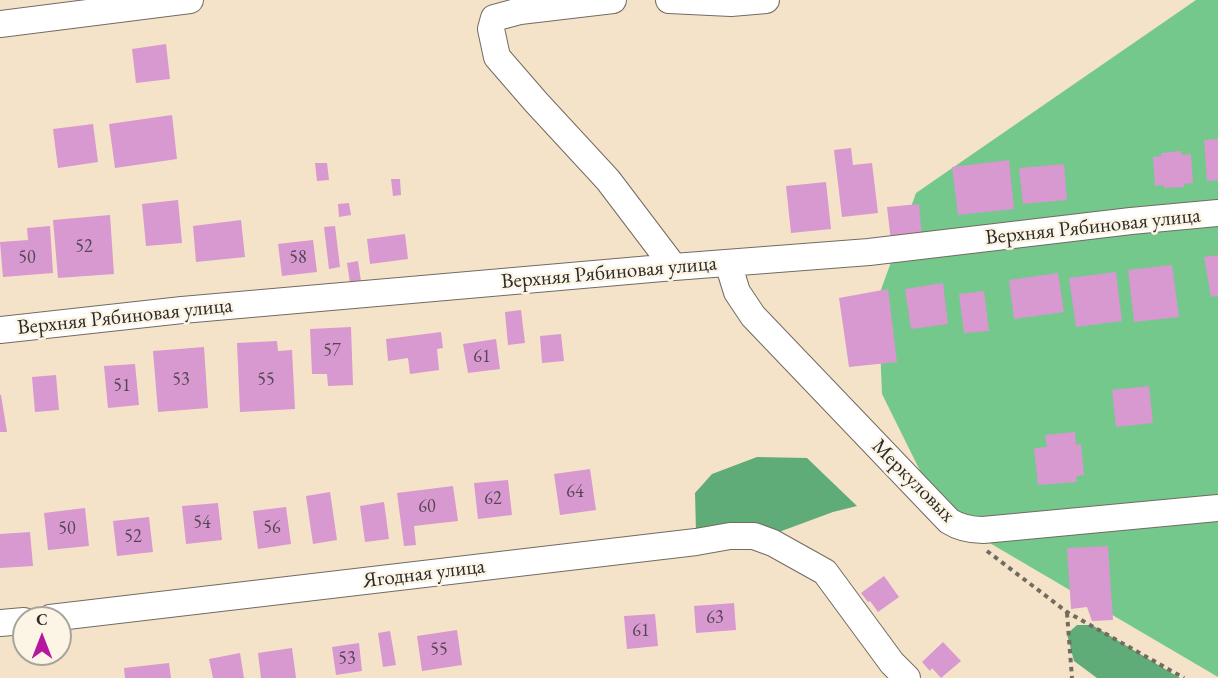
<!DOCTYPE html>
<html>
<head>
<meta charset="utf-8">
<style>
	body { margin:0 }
	#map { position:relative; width:1218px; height:678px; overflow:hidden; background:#f5e3c9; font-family:"EB Garamond",serif }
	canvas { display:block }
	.north { position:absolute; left:12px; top:606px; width:60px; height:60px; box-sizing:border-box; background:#fcf5e5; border:2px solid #a8a49b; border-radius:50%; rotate:0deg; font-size:16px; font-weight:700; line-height:24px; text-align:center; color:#2b2b2b }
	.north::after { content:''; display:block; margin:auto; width:21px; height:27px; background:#b5179e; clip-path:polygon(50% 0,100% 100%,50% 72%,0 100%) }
</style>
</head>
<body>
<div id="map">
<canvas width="1218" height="678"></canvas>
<div class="north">С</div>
</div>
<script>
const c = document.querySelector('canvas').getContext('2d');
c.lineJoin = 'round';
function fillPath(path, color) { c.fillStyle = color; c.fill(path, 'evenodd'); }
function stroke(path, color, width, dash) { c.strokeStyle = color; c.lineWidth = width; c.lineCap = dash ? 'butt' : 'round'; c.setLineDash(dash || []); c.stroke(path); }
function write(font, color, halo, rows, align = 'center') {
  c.font = font + ' "EB Garamond",serif'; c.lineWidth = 5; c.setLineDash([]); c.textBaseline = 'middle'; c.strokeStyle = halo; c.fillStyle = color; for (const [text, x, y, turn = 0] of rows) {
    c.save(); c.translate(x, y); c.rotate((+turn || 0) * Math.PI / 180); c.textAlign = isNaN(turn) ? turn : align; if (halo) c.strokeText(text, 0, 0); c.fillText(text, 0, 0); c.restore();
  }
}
fillPath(new Path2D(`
	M1196 0H1218V677L942 515 882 394 878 298 916 193Z`), '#74c88c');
fillPath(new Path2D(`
	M757 457 807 458 857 506 833 512 760 539 696 532 695 493 712 474Z
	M1077 625H1092L1180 678H1097L1074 661 1067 634Z`), '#5fac78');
fillPath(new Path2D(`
	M166 44 170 79 136 83 132 49Z
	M172 115 177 159 115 168 109 124Z
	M93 124 98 162 58 168 53 129Z
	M1218 139V180L1207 181 1204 140Z
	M851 148 853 165 872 163 878 213 842 217 834 150Z
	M1181 151 1182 155 1191 154 1193 183 1184 184V187L1164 188V185L1155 186 1153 157 1162 156 1161 153Z
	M1009 160 1014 209 958 215 952 167Z
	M315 163H327L329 180 317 181Z
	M1064 164 1067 200 1023 204 1019 168Z
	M391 179H400L401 195 393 196Z
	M826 182 831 229 791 233 786 186Z
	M178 200 182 243 146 246 142 204Z
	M349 203 351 215 339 217 338 204Z
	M919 204 922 238 891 241 887 207Z
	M110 215 114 274 58 278 53 220Z
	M241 220 245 257 196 262 193 226Z
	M50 226 53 273 3 277 0 242 28 240 27 228Z
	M335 226 340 267 329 269 324 227Z
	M405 234 408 259 370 264 367 239Z
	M313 240 317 272 282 276 278 244Z
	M1218 255V296L1211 297 1204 257Z
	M358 261 361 281 350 283 347 263Z
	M1172 265 1179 317 1134 322 1128 270Z
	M1116 272 1122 321 1076 327 1069 278Z
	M1058 273 1064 312 1014 319 1009 280Z
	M943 283 948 324 911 329 905 289Z
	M888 289 897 362 849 367 839 298Z
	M984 291 989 331 964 333 959 294Z
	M521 310 525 343 508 345 505 312Z
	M351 327 353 385 328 386 327 374H312L310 329Z
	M441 332 443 348 437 349 439 370 410 374 408 358 388 361 386 339Z
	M561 334 564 361 542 363 540 336Z
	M496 339 500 369 468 373 463 344Z
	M277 341 278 351 292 350 295 409 240 412 237 343Z
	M204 347 208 408 158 412 153 351Z
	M135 364 139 405 108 408 104 366Z
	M56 375 59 410 35 412 32 377Z
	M1149 386 1153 423 1116 427 1112 390Z
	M0 395H1L7 432H0Z
	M1075 432 1076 445 1081 444 1084 475 1076 476 1077 482 1038 485 1034 448 1047 447 1045 435Z
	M590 469 596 510 560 515 554 474Z
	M508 480 512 515 478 519 474 483Z
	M453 486 458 521 414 526 416 545 404 546 397 493Z
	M330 492 337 540 313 544 306 496Z
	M384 502 389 539 365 542 360 506Z
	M218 503 222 540 186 544 182 506Z
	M286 507 291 544 258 549 253 511Z
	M85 508 89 546 48 550 44 513Z
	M149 517 153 552 117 556 113 521Z
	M30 532 33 566 0 568V534Z
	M1108 546 1113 620 1092 621 1087 607 1071 609 1067 548Z
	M884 576 899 597 878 612 870 601 868 602 861 593Z
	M734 603 736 630 696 633 694 606Z
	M655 614 658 646 627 649 624 616Z
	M457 630 462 665 422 671 417 636Z
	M390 631 396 665 383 667 378 633Z
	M943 642 961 661 941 678 932 668 930 671 922 662Z
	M359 643 362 671 336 675 332 647Z
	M292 648 296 678H261L258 653Z
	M240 653 244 678H213L209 659Z
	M169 663 171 678H125L124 668Z`), '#d898d0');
const minor = new Path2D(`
	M613 0 520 11 494 18 491 29 497 57 536 102 608 180 674 267
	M669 0 731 3 766 0
	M0 24 190 0
	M728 263 737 292 753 316 949 521C960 528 970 530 983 530L1218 508
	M0 330 182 310 674 267 869 252 1131 221 1218 213
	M50 618 696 542 730 536H754L773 543 825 572 892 663 907 678
	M0 623 24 621`);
stroke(minor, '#726b62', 28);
stroke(new Path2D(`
	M987 551 1067 612 1184 678
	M1067 613 1072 678`), '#726b62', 4, [4.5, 4.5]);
stroke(minor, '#fff', 26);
write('18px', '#564654', null, [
	["52",84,247],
	["50",27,258],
	["58",298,258],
	["57",332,351],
	["61",482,357],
	["53",181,380],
	["55",266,380],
	["51",122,386],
	["64",575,492],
	["62",493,499],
	["60",427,507],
	["54",202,523],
	["56",272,528],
	["50",67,529],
	["52",133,537],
	["63",715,618],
	["61",641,631],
	["55",439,650],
	["53",347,659]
]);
write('21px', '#2b2b2b', '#fcf5e5', [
	["Верхняя Рябиновая улица",1093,227,-6],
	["Верхняя Рябиновая улица",609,273,-5],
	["Верхняя Рябиновая улица",125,317,-6],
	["Меркуловых",913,481,45],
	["Ягодная улица",424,574,-7]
]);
</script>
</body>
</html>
